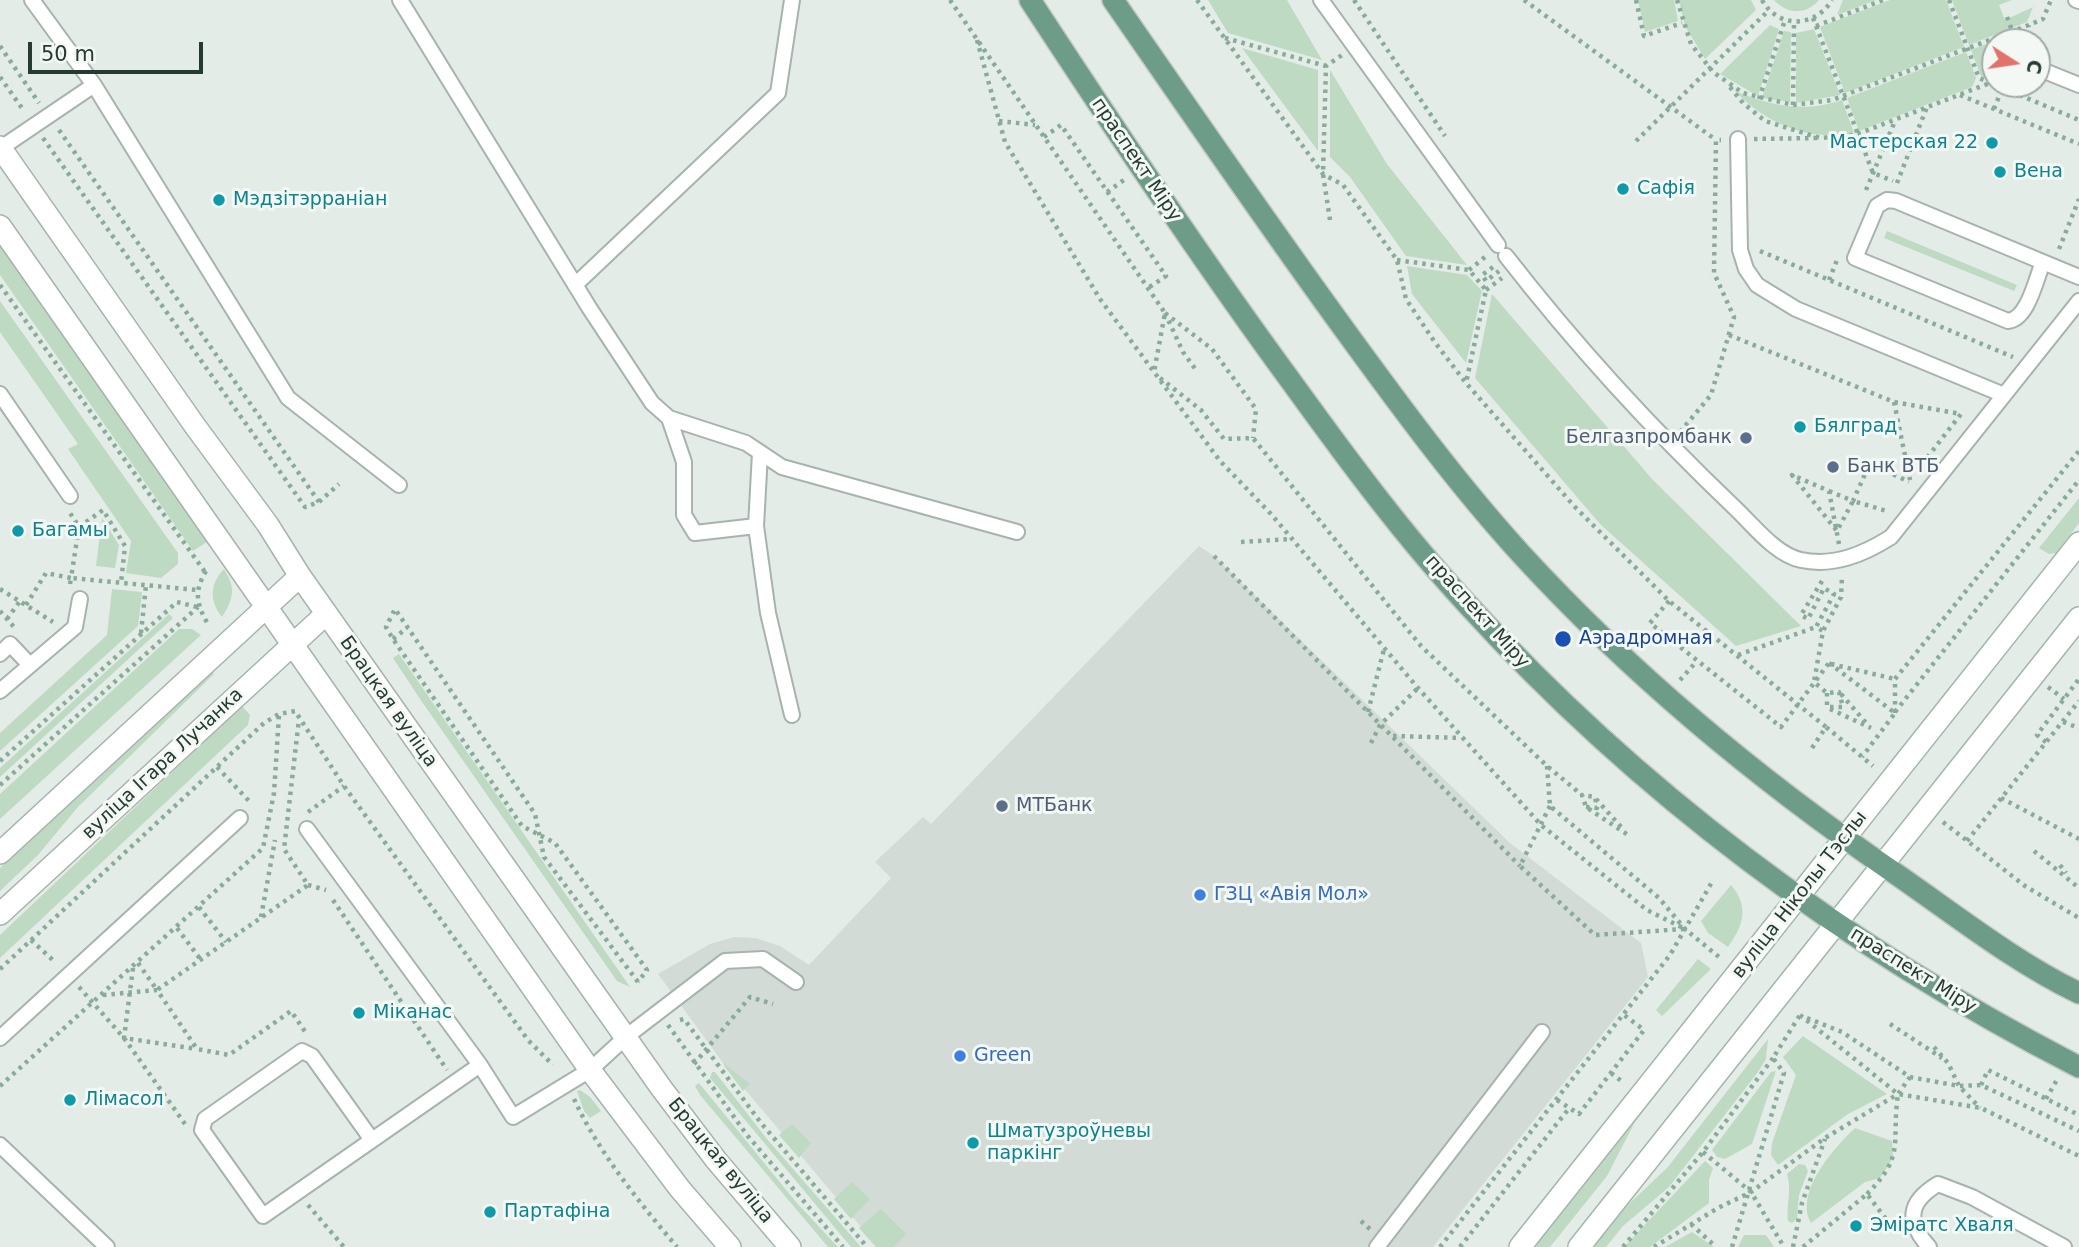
<!DOCTYPE html>
<html>
<head>
<meta charset="utf-8">
<style>
	body { margin:0 }
	#map { position:relative; width:2079px; height:1247px; overflow:hidden; background:#e4ece7; font-family:"DejaVu Sans",sans-serif }
	canvas { display:block }
	.north { position:absolute; left:1981px; top:28px; width:70px; height:70px; box-sizing:border-box; background:#f4f8f5; border:2px solid #a1aca7; border-radius:50%; rotate:102deg; font-size:19px; font-weight:700; line-height:28px; text-align:center; color:#253b31 }
	.north::after { content:''; display:block; margin:auto; width:24px; height:32px; background:#e2736b; clip-path:polygon(50% 0,100% 100%,50% 72%,0 100%) }
	.scale { position:absolute; left:28px; top:42px; width:175px; height:32px; box-sizing:border-box; border:4px solid #253b31; border-top:0; padding-left:9px; font-size:21px; line-height:24px; white-space:nowrap; color:#253b31; -webkit-text-stroke:5px #f4f8f5; paint-order:stroke }
</style>
</head>
<body>
<div id="map">
<canvas width="2079" height="1247"></canvas>
<div class="north">С</div>
<div class="scale">50 m</div>
</div>
<script>
const c = document.querySelector('canvas').getContext('2d');
c.lineJoin = 'round';
function fillPath(path, color) { c.fillStyle = color; c.fill(path, 'evenodd'); }
function stroke(path, color, width, dash) { c.strokeStyle = color; c.lineWidth = width; c.lineCap = dash ? 'butt' : 'round'; c.setLineDash(dash || []); c.stroke(path); }
function write(font, color, halo, rows, align = 'center') {
  c.font = font + ' "DejaVu Sans",sans-serif'; c.lineWidth = 6; c.setLineDash([]); c.textBaseline = 'middle'; c.strokeStyle = halo; c.fillStyle = color; for (const [text, x, y, turn = 0] of rows) {
    c.save(); c.translate(x, y); c.rotate((+turn || 0) * Math.PI / 180); c.textAlign = isNaN(turn) ? turn : align; if (halo) c.strokeText(text, 0, 0); c.fillText(text, 0, 0); c.restore();
  }
}
fillPath(new Path2D(`
	M1199 546 1214 556 1510 843 1641 943 1648 977 1433 1247H878L726 1067 658 974 710 944 734 937 756 938 780 946 809 965 891 878 875 862 923 817 931 824Z`), '#d2dbd5');
fillPath(new Path2D(`
	M1208 0H1287L1322 60 1228 33Z
	M1638 0H1674L1678 21 1645 32Z
	M1679 0H1751L1756 10 1705 59 1685 26Z
	M1774 0H1819C1806 15 1788 15 1774 0Z
	M1843 0H1876L1837 15Z
	M1890 0H1946L1964 47 1845 93 1820 27Z
	M1952 0H2012L1999 5 2005 20 2033 7 2027 22 1969 45Z
	M1770 25 1779 29 1758 96 1720 74Z
	M1814 29 1840 95 1796 103V33Z
	M2024 29 2019 42H1995V78L1990 80 1981 76 1971 50Z
	M1784 31 1791 32 1790 102 1762 98Z
	M1242 48 1318 70V151Z
	M1966 52 1976 78 1972 87 1859 131 1847 98Z
	M1330 70 1387 164 1467 265 1406 256 1350 177 1330 157Z
	M1735 91C1772 106 1803 113 1842 100L1854 133C1810 142 1766 124 1735 91Z
	M1887 231 2017 285 2014 291 1884 238Z
	M0 245 207 542 193 551 0 275Z
	M1407 266 1467 275 1482 291 1466 363 1412 294Z
	M1492 294 1653 480 1801 626 1736 646 1600 524 1475 378Z
	M0 301 178 553V564L161 578 126 573 131 541 68 449 78 444 0 332Z
	M2079 498V523L2056 553 2049 554 2039 548Z
	M102 518 119 545 115 568 96 566Z
	M224 569C236 588 234 598 222 617 209 601 210 583 224 569Z
	M112 589 142 592 138 626 0 751V733L107 635Z
	M169 614 173 618 0 777V768Z
	M179 629H192L201 635 0 819V794Z
	M399 654 630 987 617 981 420 699 393 658Z
	M212 670 214 674 77 808 38 855 0 891V868Z
	M242 706 250 715 248 725 0 958V935Z
	M1731 885C1750 907 1743 926 1728 947L1708 933 1701 921Z
	M1698 959 1711 969 1662 1016 1656 1010Z
	M1733 989 1737 992 1635 1122 1607 1176 1550 1247H1529Z
	M1803 1036 1887 1094 1848 1114 1778 1165 1771 1155 1772 1143 1796 1075 1783 1057Z
	M1768 1039 1766 1059 1758 1072 1669 1187 1623 1226 1606 1247H1592L1615 1217 1667 1168Z
	M723 1063 750 1084 743 1091 725 1067Z
	M1776 1071 1752 1144 1725 1159 1717 1157 1712 1150 1771 1072Z
	M712 1072H715L767 1139 861 1247H851L710 1078Z
	M699 1083 796 1202 838 1247H828L700 1095 695 1086Z
	M580 1090 590 1097 601 1111 590 1118 584 1111 577 1091Z
	M792 1124 811 1143 799 1158 779 1135Z
	M1855 1128 1892 1141 1893 1158 1880 1178 1865 1182 1811 1223C1794 1192 1834 1148 1855 1128Z
	M1705 1161 1713 1168 1709 1180V1203L1650 1247H1624Z
	M1799 1164 1805 1165 1808 1171 1799 1195 1797 1219 1792 1223 1788 1221C1786 1203 1792 1193 1787 1174Z
	M852 1182 870 1199 851 1219 834 1199Z
	M881 1209 906 1234 894 1247H876L859 1228Z
	M1692 1232 1714 1247H1665Z
	M1744 1235H1766L1774 1247H1738Z`), '#bfdac2');
const service = new Path2D(`
	M32 0 94 85 288 398 399 485
	M400 0 590 309 652 403 669 418 684 462V515L695 533 756 526 768 613 792 715
	M1321 0 1498 245
	M2076 0 2079 1
	M2037 68 2079 85
	M1738 139 1740 250 1746 269 1757 285 1796 309 2004 395
	M1 148 94 85
	M1506 256C1576 346 1653 430 1735 508 1753 525 1776 555 1801 560 1834 567 1864 554 1891 537L2079 301
	M2043 262C2036 279 2028 319 2008 321L1855 258 1877 206 1887 200 1896 201 2079 277
	M575 285 778 93 792 0
	M0 394 70 496
	M669 418 746 443 782 467 1017 532
	M756 526 760 453
	M0 654 10 644 29 664
	M0 691 75 627 80 599
	M307 829 480 1065
	M0 1038 240 818
	M372 1140 312 1056 302 1051 205 1119 202 1130 263 1216 480 1065 513 1117 590 1070 627 1036 725 961 763 959 796 982
	M0 1145 107 1247
	M1377 1247 1542 1032
	M1929 1247C1906 1221 1908 1202 1938 1184L1972 1197 2064 1247`);
const tertiary = new Path2D(`
	M0 147 195 426 268 525 300 576 662 1089 716 1160 790 1247
	M0 226 590 1070 680 1189 730 1247
	M0 853 300 576
	M0 914 326 614`);
const secondary = new Path2D(`
	M1520 1247 2079 543
	M1579 1247 2079 618`);
const primary = new Path2D(`
	M1030 0C1115 130 1201 259 1293 384 1348 460 1404 536 1468 605 1641 795 1850 949 2079 1067
	M1113 0C1192 114 1270 228 1352 340 1406 414 1460 487 1522 555 1634 677 1760 781 1896 874 1954 914 2016 963 2079 993`);
stroke(service, '#a7b3ad', 18);
stroke(tertiary, '#a7b3ad', 24);
stroke(secondary, '#a3b6ac', 24);
stroke(primary, '#c2c8c5', 24);
stroke(new Path2D(`
	M950 0 1165 313 1154 372
	M1197 0 1323 174 1343 185 1397 260 1406 299 1434 341 1466 383 1575 507 1669 601 1826 727
	M1354 0 1445 136
	M1524 0 1716 140
	M1636 0 1644 36 1682 23
	M1677 0 1691 44 1713 72 1743 93 1793 105 1832 100 2029 25 2043 19 2051 0
	M1762 0C1778 29 1815 28 1832 0
	M1949 0 1979 78 2079 120
	M2007 17 2012 31
	M1813 18 1873 173 1893 181
	M1816 26 1883 0
	M1225 38 1326 66
	M977 40 1005 142 1100 299 1220 461 1271 514 1418 688 1541 825 1647 910 1685 929
	M2022 42 2029 25
	M0 46 39 103
	M0 77 24 111
	M1730 87 1743 103 1765 121 1820 138 1855 135 1995 81
	M1960 95 2079 144
	M1759 99 1785 20
	M1793 105 1794 22
	M1994 109 2004 84
	M999 121 1035 125
	M59 130 319 502
	M1044 137 1061 125 1166 276 1148 288
	M43 138 305 507 319 502 339 484
	M1754 139 1820 138
	M1636 141 1769 10
	M1897 183 1927 107
	M1866 190 1895 121
	M1107 192 1124 180
	M1330 220 1323 174 1326 66 1342 55
	M2059 249 2079 199
	M1760 251 2013 357
	M1397 260 1469 270 1486 290 1466 383
	M1493 267 1482 275 1486 281 1499 271
	M1469 270 1485 257
	M1829 280 1837 260
	M0 285 205 572
	M1486 290 1502 278
	M1165 313 1212 349 1256 409 1253 438
	M1165 313 1183 352 1196 370
	M1729 335 1894 402 1961 414 1926 459
	M1160 378 1201 410 1224 439 1253 438 1421 646 1547 766 1582 795
	M1894 402 1910 480
	M1680 432 1711 395 1734 317 1714 273 1716 140H1721
	M1829 491 1853 501 1870 463 1909 482
	M79 527 103 510 125 546 121 583
	M1241 542 1291 539
	M1839 544 1829 491 1792 475 1837 531 1853 501 1887 511
	M1214 556 1520 866
	M206 571C194 591 196 604 208 624
	M1822 581 1801 615 1808 619 1824 588 1834 594 1816 627 1823 631
	M70 584 71 578 197 590
	M0 589 53 622
	M1669 601 1650 623 1781 727 1829 663
	M26 605 46 573 71 578 79 527 70 513
	M0 611 14 627
	M7 619 20 601
	M141 633 146 585
	M393 639 407 628
	M1738 655 1816 627
	M1829 663 1895 713 1862 757
	M1831 664 1895 679
	M1680 680 1696 662
	M2048 687 2064 699
	M1827 693V707H1843L1839 692 1827 693 1814 682 1823 631 1841 597 1842 577
	M1841 694 1868 725
	M1830 709 1871 728
	M1368 712 1384 649
	M1895 712 2079 480
	M1895 713V679L2079 451
	M2063 722 2079 728
	M1393 736 1461 738
	M2046 742 2037 735 2079 679
	M1371 743 1380 725 1418 688
	M1812 748 1826 727 1873 766
	M0 761 177 602 197 607
	M1547 766 1550 806 1659 898 1685 929 1719 957
	M217 767 249 801
	M0 785 198 607
	M2001 798 2079 839
	M1596 799 1623 829
	M1550 806 1520 866 1595 935 1684 929
	M1586 807 1597 808 1595 797 1582 795 1586 807 1628 835
	M308 812 344 786
	M1943 822 2025 886 2079 918
	M1967 841 2079 701
	M2034 851 2079 888
	M2060 865 2066 873
	M308 885 326 890
	M333 900 447 1070
	M199 907 226 942
	M261 917 275 840
	M177 928 201 960
	M31 940 56 963
	M138 963 157 990 308 885 284 849 299 719
	M133 968 124 1038 197 1049
	M0 969 264 723 279 714 295 711 344 786 528 1040 553 1065
	M638 982 544 857 535 814 395 609 386 627 393 639 522 826 555 843 647 970 638 982
	M79 987 124 1038 185 1124
	M103 995 157 990 197 1049 229 1055 291 1011 306 1033
	M1800 1015 1898 1094 1981 1108 2079 1156
	M1807 1018 1842 1032 1910 1077 1959 1086 1981 1085 2079 1131
	M680 1020 684 1019 761 1123 867 1247
	M1890 1024 1942 1058
	M668 1025 747 1135 843 1247
	M1934 1047 1948 1063 1959 1086 1980 1108
	M694 1064 750 997 773 1004
	M1611 1073 1624 1083
	M1981 1085 1988 1070 2079 1115
	M0 1086 263 848 274 793 279 715
	M574 1099C599 1153 639 1202 677 1247
	M2046 1099 2058 1078
	M1557 1100 1579 1114 1644 1030 1624 1015
	M1703 1152 1751 1192 1784 1247
	M1867 1194C1906 1155 1891 1144 1898 1094
	M308 1205 344 1247
	M1361 1221 1371 1230
	M1691 1224 1716 1247
	M1440 1247 1670 955 1712 882
	M1460 1247 1570 1107
	M1623 1247 1703 1152 1773 1058
	M1654 1247 1718 1208 1751 1192 1825 1138 1898 1094 1910 1077
	M1732 1247 1784 1073 1773 1058 1800 1015
	M1793 1247 1802 1203 1825 1139
	M1803 1247 1867 1194 1898 1235`), '#88ab9a', 4.5, [3.5, 5]);
stroke(service, '#fff', 14);
stroke(tertiary, '#fff', 21);
stroke(secondary, '#fff', 21);
stroke(primary, '#6d9c88', 21);
for (const [x, y, r, color] of [
	[1992,143,7,"#0f9aa8"],
	[2000,172,7,"#0f9aa8"],
	[1623,189,7,"#0f9aa8"],
	[219,200,7,"#0f9aa8"],
	[1800,427,7,"#0f9aa8"],
	[1746,438,7,"#5c6f8a"],
	[1833,467,7,"#5c6f8a"],
	[18,531,7,"#0f9aa8"],
	[1563,639,9,"#1a4fb4"],
	[1002,806,7,"#5c6f8a"],
	[1200,895,7,"#3f7fe0"],
	[359,1013,7,"#0f9aa8"],
	[960,1056,7,"#3f7fe0"],
	[70,1100,7,"#0f9aa8"],
	[973,1143,7,"#0f9aa8"],
	[490,1212,7,"#0f9aa8"],
	[1856,1226,7,"#0f9aa8"]
]) { const dot = new Path2D(); dot.arc(x, y, r, 0, 2 * Math.PI); c.fillStyle = color; c.fill(dot); stroke(dot, '#f4f8f5', 2.5); }
write('19px', '#0d838f', '#f4f8f5', [
	["Мастерская 22",1978,143,"right"],
	["Вена",2014,172],
	["Сафія",1637,189],
	["Мэдзітэрраніан",233,200],
	["Бялград",1814,427],
	["Багамы",32,531],
	["Міканас",373,1013],
	["Лімасол",84,1100],
	["Шматузроўневы",987,1132],
	["паркінг",987,1154],
	["Партафіна",504,1212],
	["Эміратс Хваля",1870,1226]
], 'left');
write('19px', '#253b31', '#f4f8f5', [
	["праспект Міру",1136,160,56],
	["праспект Міру",1477,612,48],
	["Брацкая вуліца",388,702,55],
	["вуліца Ігара Лучанка",163,764,-43],
	["вуліца Ніколы Тэслы",1800,895,-52],
	["праспект Міру",1913,971,32],
	["Брацкая вуліца",720,1161,51]
]);
write('19px', '#4e5e75', '#f4f8f5', [
	["Белгазпромбанк",1732,438,"right"],
	["Банк ВТБ",1847,467],
	["МТБанк",1016,806]
], 'left');
write('19px', '#164399', '#f4f8f5', [
	["Аэрадромная",1579,639]
], 'left');
write('19px', '#366cbe', '#f4f8f5', [
	["ГЗЦ «Авія Мол»",1214,895],
	["Green",974,1056]
], 'left');
</script>
</body>
</html>
